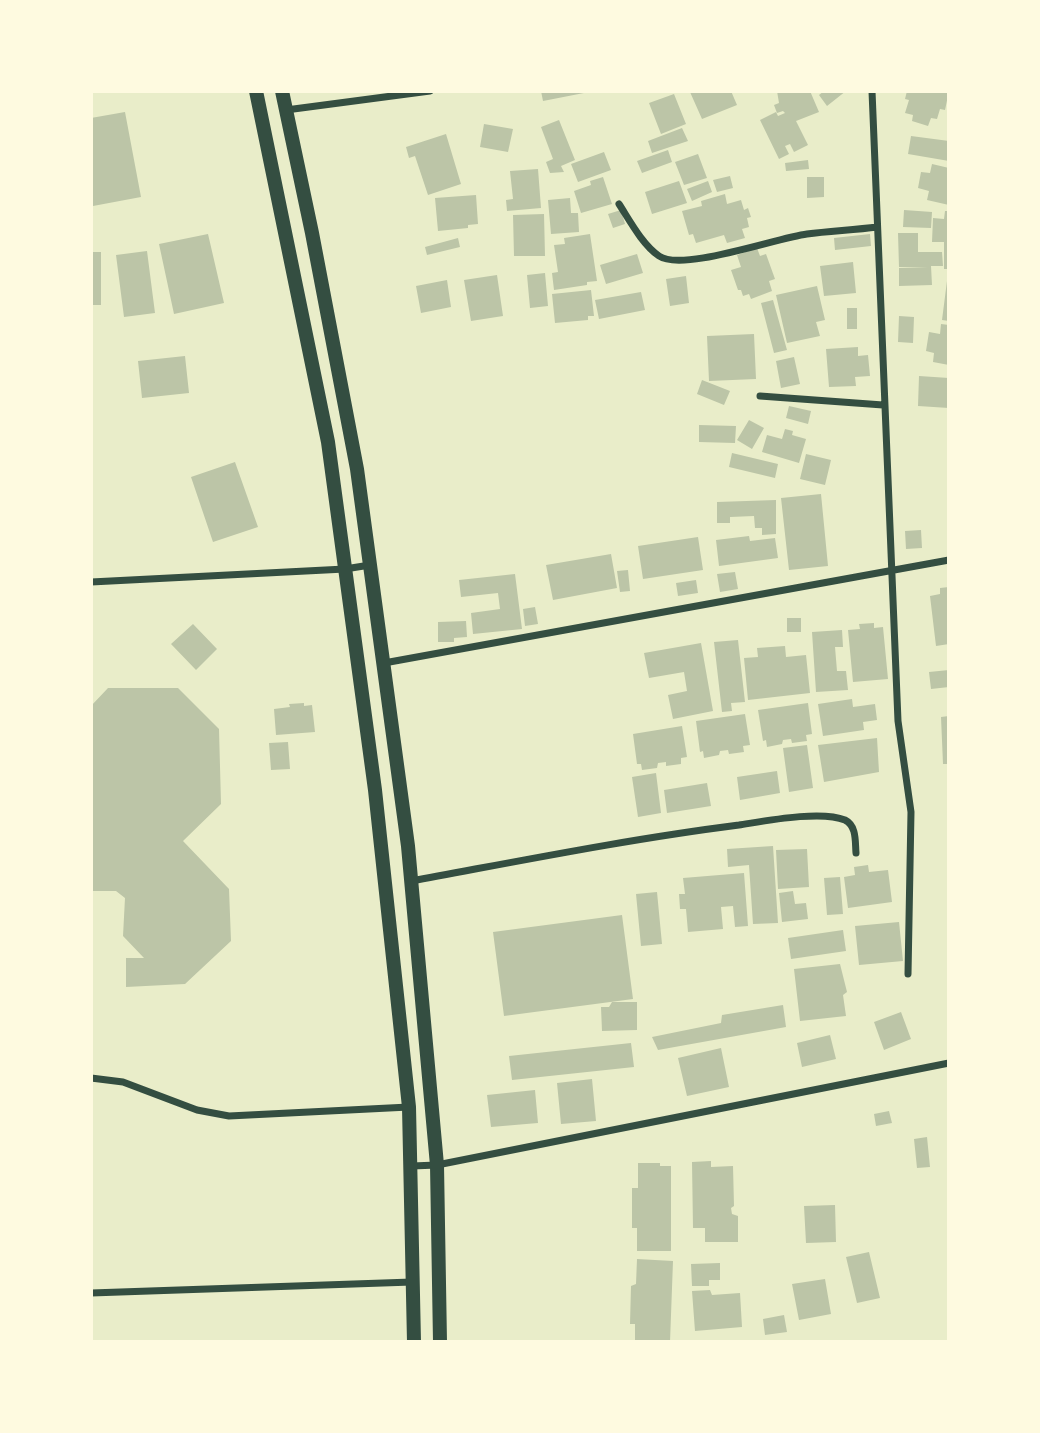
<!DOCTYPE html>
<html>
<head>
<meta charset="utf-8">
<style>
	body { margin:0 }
	#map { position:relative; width:1040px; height:1433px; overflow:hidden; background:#e9edc9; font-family:Raleway,sans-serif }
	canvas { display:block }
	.frame { position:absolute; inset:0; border:93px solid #fefae0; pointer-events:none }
</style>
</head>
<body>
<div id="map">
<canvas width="1040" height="1433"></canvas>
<div class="frame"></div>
</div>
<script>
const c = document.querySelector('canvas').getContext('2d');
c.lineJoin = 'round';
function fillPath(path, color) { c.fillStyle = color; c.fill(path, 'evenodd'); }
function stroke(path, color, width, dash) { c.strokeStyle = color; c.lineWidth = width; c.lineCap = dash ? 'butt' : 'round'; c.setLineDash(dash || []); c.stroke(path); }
fillPath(new Path2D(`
	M541 91H589V92L543 101Z
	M708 91 709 93 731 91 737 105 702 119 690 92Z
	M777 91H810L819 112 796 121 808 145 794 152 790 144 785 146 789 154 779 159 760 120 776 112 778 116 785 113 783 111 777 113 774 105 779 103Z
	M824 91H846L827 106 819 95Z
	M907 91H949L945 110 940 109 937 119 931 118 928 126 912 121 913 115 905 113 909 100 905 99Z
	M674 94 686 124 661 134 649 103Z
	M125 112 141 197 93 206 91 118Z
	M559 120 575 160 561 166 564 172 550 173 546 162 553 159 541 127Z
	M484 124 513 129 508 152 480 147Z
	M682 128 688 141 652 153 648 141Z
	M446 134 461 184 428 195 415 156 409 158 406 147Z
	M911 136 949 141V161L908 154Z
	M668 150 672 162 642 173 637 161Z
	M604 152 611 170 578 182 571 164Z
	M698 154 707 178 684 185 675 162Z
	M808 160 809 169 786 171 785 163Z
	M932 164 949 168V205L927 200 929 191 918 188 921 172 930 173Z
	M538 169 541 208 507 211 506 200 513 199 510 171Z
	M730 176 733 188 717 192 713 180Z
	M603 177 612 204 581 213 574 191 591 185 590 181Z
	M807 177H824V197L807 198Z
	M679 181 687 203 652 214 645 192Z
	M708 181 712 192 692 201 687 189Z
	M725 194 727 204 741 200 744 210 748 208 751 217 747 218 749 227 742 229 745 238 727 243 724 235 696 243 693 234 689 235 682 211 702 206 701 201Z
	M476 195 478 224 468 225V228L438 231 435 198Z
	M570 198 571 213H578L579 232 551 234 548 200Z
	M621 210 625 224 613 228 608 214Z
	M904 210 932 212 931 228 903 227Z
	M945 211H949V269H944V242H932L933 218 944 219Z
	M544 214 545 256H514L513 215Z
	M898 233H918V252H942L943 266H931L932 285 899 286V268L928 267H899Z
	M208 234 224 303 174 314 159 244Z
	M590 234 597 281 587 282V285L554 290 552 273 558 272 554 245 565 244 564 238Z
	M870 234 871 246 835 250 834 238Z
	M458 238 460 247 427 255 425 247Z
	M757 248 760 256 766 254 775 279 769 281 772 291 751 299 749 294 743 296 741 290H738L731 270 741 267 737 255Z
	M147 251 155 313 124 317 116 255Z
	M91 252H101V305H91Z
	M637 254 643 273 606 284 600 265Z
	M853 262 856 293 824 296 820 266Z
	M545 273 548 306 530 308 527 275Z
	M497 275 503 316 471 321 464 280Z
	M686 276 689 303 670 306 666 279Z
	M447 280 451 307 421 313 416 286Z
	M947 281H949V321L942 320Z
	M817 286 825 320 816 322 820 336 787 343 776 295Z
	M591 290 594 316H588V320L555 323 552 294Z
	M641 292 645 310 599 319 595 300Z
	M773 300 787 350 774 353 761 303Z
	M847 308H857V329H847Z
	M899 316 914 317 913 343 898 342Z
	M941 324 949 325V365L933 362 934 353 926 351 929 332 940 334Z
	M754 334 756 379 709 381 707 336Z
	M858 347V356L868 355 870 376 855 377 856 386 829 387 826 349Z
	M185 356 189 393 142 398 138 361Z
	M794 357 800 384 781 388 776 361Z
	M919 376 949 378V408L918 406Z
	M702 380 730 391 724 405 697 394Z
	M789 406 811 411 808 424 786 418Z
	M749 420 764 428 752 449 737 440Z
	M699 425 736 426 735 443 699 442Z
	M785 429 793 431 792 435 806 439 799 463 762 452 767 435 782 439Z
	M732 453 778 464 775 478 729 467Z
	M806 454 831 460 825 485 800 479Z
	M235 462 258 527 213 542 191 477Z
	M821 494 828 566 789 570 781 498Z
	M776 500V534L762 535V528H755L754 516 730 517V523H717V502Z
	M921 530 922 548 906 549 905 531Z
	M749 536 750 541 775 538 778 558 719 566 716 540Z
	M698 537 703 570 643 579 638 546Z
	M611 554 617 588 553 600 546 565Z
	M628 570 630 591 620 592 617 571Z
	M735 572 738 589 720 592 717 574Z
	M515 574 522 629 473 634 471 613 500 609 498 593 461 597 459 580Z
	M696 580 698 593 678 596 676 583Z
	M949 587V644L936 646 930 596 940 594V588Z
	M535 607 538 624 525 626 523 609Z
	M787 618H801V632H787Z
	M466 621 467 637 454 638V642H438V622Z
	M874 623V628L883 627 888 679 853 682 848 630 860 629 859 624Z
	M193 624 217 649 196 670 171 644Z
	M842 630 843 647H835L837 671H846L848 690 816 692 812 632Z
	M738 640 745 702 731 703 732 711 722 712 714 642Z
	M701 643 713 711 673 719 668 695 687 691 684 672 649 678 644 653Z
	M785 646 786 657 806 655 810 693 748 700 744 658 758 657 757 648Z
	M949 670V687L931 689 929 672Z
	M108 688H178L219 729 221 804 183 841 229 889 231 941 185 984 126 987V958H144L123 936 125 898 116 891H92L91 706Z
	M852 699 853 707 875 704 877 720 863 722 864 730 823 736 818 704Z
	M304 703V706L312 705 315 732 276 735 274 709 290 707 289 704Z
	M808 703 812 734 806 735 807 741 792 743 791 739 783 740 782 744 767 747 766 740 763 741 758 710Z
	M745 714 750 745 743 746 744 752 729 754 728 750 720 751 719 755 704 758 703 751 700 752 696 721Z
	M949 716V764H943L941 717Z
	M682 726 687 757 681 758V764L666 766V762L658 763 657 768 642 770 641 764H637L633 734Z
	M877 738 879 772 824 782 818 745Z
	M288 742 290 769 271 770 269 743Z
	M807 745 813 788 789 792 783 748Z
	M777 771 780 793 740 800 737 777Z
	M656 773 661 813 638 817 632 777Z
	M707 783 711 806 667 813 664 790Z
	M773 846 778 923 753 924 749 865 728 867 727 849Z
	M807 849 809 887 778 889 776 850Z
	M868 865 869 872 888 870 892 902 848 908 844 877 855 875 854 867Z
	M744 873 748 926 735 927 733 906 721 907 723 929 688 932 686 909H680L679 894H685L683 878Z
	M840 877 843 914 827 915 824 878Z
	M793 891 795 904 806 903 808 919 782 922 779 893Z
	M657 892 662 944 641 946 636 894Z
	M622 915 633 999 504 1016 493 932Z
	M899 922 903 961 859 965 855 926Z
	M843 930 846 951 791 959 788 938Z
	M840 964 847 992 843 995 846 1016 800 1021 794 969Z
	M612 1002H637V1030L602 1031 601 1007H609Z
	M783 1005 786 1027 658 1050 652 1037 721 1023 722 1015Z
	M901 1012 911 1039 884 1050 874 1022Z
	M830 1035 836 1059 802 1067 797 1043Z
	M631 1043 634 1067 512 1080 509 1056Z
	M721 1048 729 1087 687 1096 678 1058Z
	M592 1079 596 1121 561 1124 557 1083Z
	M535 1090 538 1123 491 1127 487 1095Z
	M889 1111 892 1123 876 1126 874 1114Z
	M927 1137 930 1167 917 1168 914 1139Z
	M711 1161V1167L733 1166 734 1206 731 1208 732 1214 738 1216V1242H705V1228H693L692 1162Z
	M638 1163H660V1166H671V1251H637V1228H632V1188H638Z
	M835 1205 836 1242 806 1243 804 1206Z
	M869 1252 880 1298 857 1303 846 1257Z
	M637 1259 673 1261 670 1342H635V1324H630L631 1286 636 1284Z
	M720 1263V1280H709V1286H692L691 1264Z
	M825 1279 831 1314 799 1320 792 1284Z
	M710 1290 712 1295 740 1293 742 1327 695 1331 692 1291Z
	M784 1315 787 1332 765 1335 763 1319Z`), '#bcc5a7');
stroke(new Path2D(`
	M872 91 898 721 911 812 908 974
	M286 110 430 91
	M619 204C630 221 642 244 659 256 682 272 776 238 807 234 830 231 854 230 877 227
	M760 396 883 405
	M91 582 345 569 370 565
	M384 663 949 560
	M411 881C520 861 629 839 739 825 765 821 821 810 845 820 857 826 855 842 856 853
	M91 1078 123 1082 197 1110 229 1116 409 1107
	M412 1166 437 1165 949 1063
	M91 1293 412 1282`), '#344e41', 7);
stroke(new Path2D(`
	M256 91 328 442 375 790 409 1107 414 1342
	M282 91 312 233 357 469 408 846 437 1165 440 1342`), '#344e41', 14);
</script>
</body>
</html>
